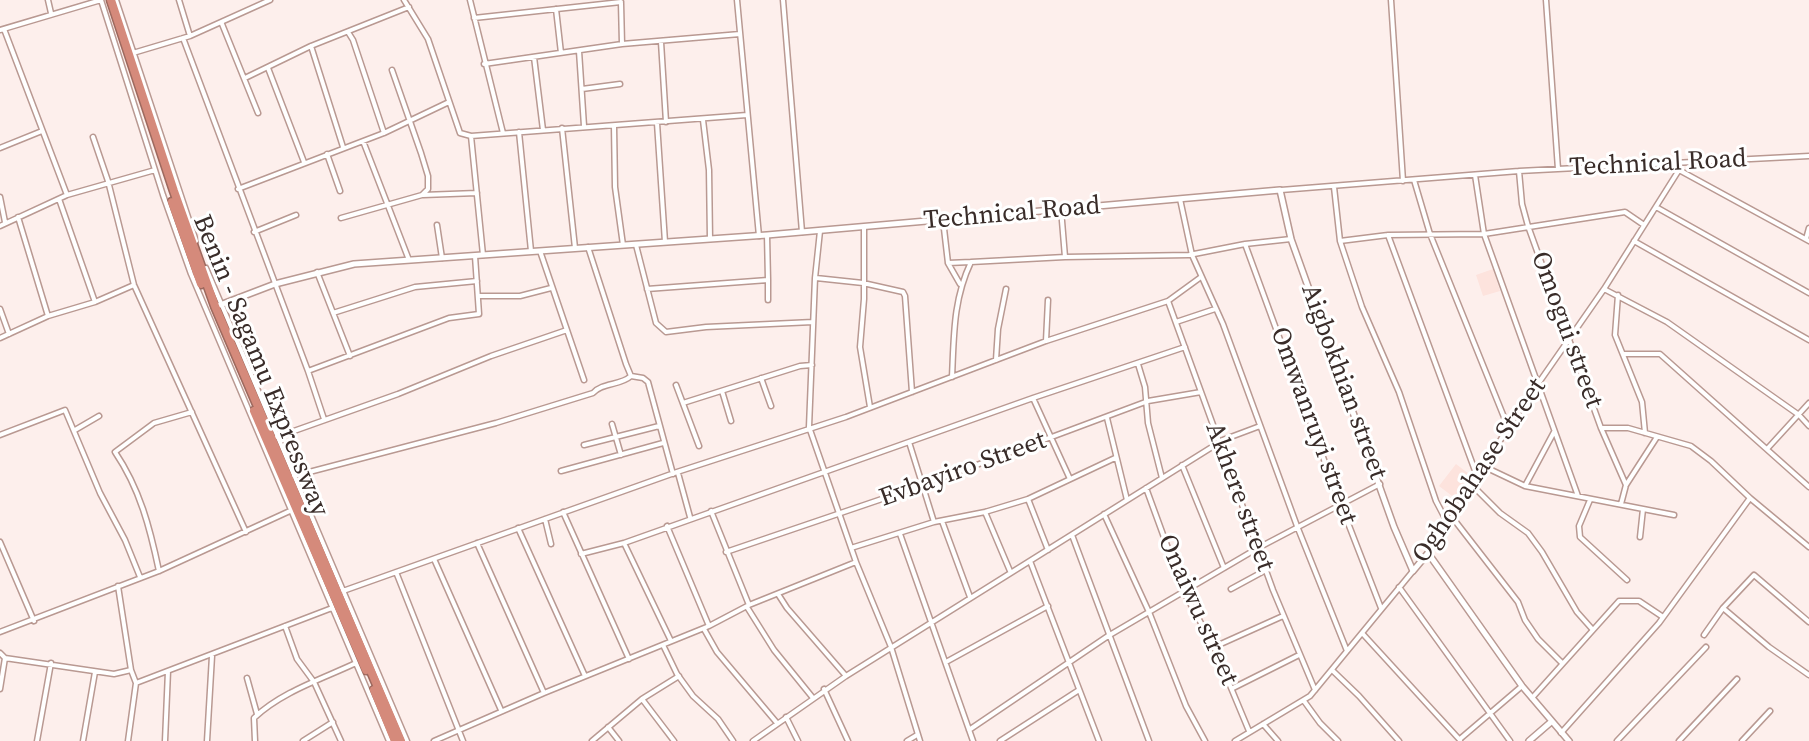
<!DOCTYPE html>
<html>
<head>
<meta charset="utf-8">
<style>
	body { margin:0 }
	canvas { display:block; background:#fdefec }
</style>
</head>
<body>
<canvas width="1809" height="741"></canvas>
<script>
const c = document.querySelector('canvas').getContext('2d');
c.lineJoin = 'round';
function fillPath(path, color) { c.fillStyle = color; c.fill(path, 'evenodd'); }
function stroke(path, color, width, dash) { c.strokeStyle = color; c.lineWidth = width; c.lineCap = dash ? 'butt' : 'round'; c.setLineDash(dash || []); c.stroke(path); }
function write(font, color, halo, rows, align = 'center') {
  c.font = font + ' "Source Serif 4",serif'; c.lineWidth = 6; c.setLineDash([]); c.textBaseline = 'middle'; c.strokeStyle = halo; c.fillStyle = color; for (const [text, x, y, turn = 0] of rows) {
    c.save(); c.translate(x, y); c.rotate((+turn || 0) * Math.PI / 180); c.textAlign = isNaN(turn) ? turn : align; if (halo) c.strokeText(text, 0, 0); c.fillText(text, 0, 0); c.restore();
  }
}
fillPath(new Path2D(`
	M1493 269 1500 291 1483 296 1476 275Z
	M1456 464 1473 477 1456 499 1439 486Z`), '#fde3dd');
const street = new Path2D(`
	M48 0 51 13
	M116 0 196 241
	M179 0 190 36
	M404 0 428 39 460 133 471 136 747 115
	M470 0 503 133
	M737 0 759 236
	M783 0 802 232
	M1391 0 1403 181
	M1546 0 1558 169
	M621 3 622 44
	M556 9 561 53
	M474 18 621 2
	M222 24 258 113
	M4 29 67 195
	M0 30 101 0 163 195 191 274 389 741
	M348 32 353 40 384 133
	M183 38 308 371 324 419
	M661 42 666 122
	M311 46 343 147
	M579 51 584 126
	M133 53 190 36 270 0
	M534 57 543 130
	M484 64 622 44 740 34
	M268 68 304 162
	M245 78 311 46 409 7
	M582 89 620 84
	M703 120 709 170 710 239
	M657 123 665 242
	M614 126 615 187 623 245
	M562 128 575 248
	M519 132 531 251
	M471 136 483 255
	M93 137 108 181 134 285 246 532
	M363 141 409 260
	M0 148 42 131
	M327 154 340 191
	M1679 170 1809 241
	M1519 171 1522 204 1528 226 1601 428 1626 485
	M1475 175 1484 234 1578 496
	M1414 180 1430 234 1508 427
	M1334 187 1340 241 1362 307 1399 392 1436 501 1448 524
	M238 189 384 133 449 102
	M1281 190 1519 171 1809 156
	M423 195 477 193
	M0 197 5 222
	M59 199 95 302
	M1180 199 1192 255 1223 324 1297 526 1347 651
	M1656 207 1809 293
	M1061 209 1065 257
	M18 217 48 316
	M341 218 422 195 428 189V176L421 153 392 70
	M943 220 948 263
	M437 225 442 258
	M0 226 67 195 155 170
	M864 227V299L860 347 870 407
	M820 231 815 278 809 427 856 562
	M254 232 296 215
	M1388 235 1477 476
	M1806 239 1809 228
	M1340 241 1388 235 1484 234 1625 212 1644 225
	M1634 241 1809 340
	M1245 244 1334 487 1381 608
	M636 245 656 323 666 332 706 327 813 322
	M588 247 626 364 631 376 643 378 648 382 673 474
	M540 251 584 380
	M206 268 407 741
	M317 272 350 356
	M816 278 863 283 903 292 905 296 912 392
	M768 280V300
	M960 284 948 263 971 262
	M647 289 768 280 767 235
	M1604 289 1667 322 1799 415 1809 426
	M1618 295 1615 335 1642 402 1645 433
	M479 296H520L551 288
	M1168 301 1273 590 1315 690
	M0 309 9 334
	M333 313 415 287 477 281
	M1176 322 1215 309
	M0 338 48 316 95 302 134 285
	M1046 341 1048 300
	M1623 354H1660L1809 487
	M996 360 998 329 1006 289
	M1138 364 1145 387 1148 423 1162 478
	M308 371 449 318 479 314 475 256
	M952 377C954 336 953 300 971 262L1065 257 1189 255 1245 244 1291 239
	M761 378 771 406
	M676 385 699 446
	M722 391 731 421
	M1033 398 1070 479
	M683 403 800 366 812 365
	M1107 418 1127 500
	M612 424 621 455
	M1601 428H1628L1691 446 1711 461 1750 498
	M75 430 99 416
	M0 435 65 410 100 493 125 540 140 577
	M277 437 398 394 491 356 567 330
	M1220 441 1260 426
	M909 442 934 522
	M584 445 659 426
	M1767 449 1809 403
	M1182 465 1224 568
	M1485 467 1525 486 1674 515
	M561 471 663 443
	M678 473 690 517
	M294 476 496 423 593 393C603 382 620 386 631 376
	M1473 486 1500 513 1528 533 1542 552 1577 612 1593 630
	M1525 486 1554 432
	M1146 488 1184 592 1214 647 1249 731
	M1028 499 1048 550
	M1590 500 1579 526 1580 537 1627 580
	M1621 504 1626 485 1657 437
	M711 511 749 605
	M563 512 629 659
	M985 512 1010 571
	M1104 514 1149 612 1186 706 1205 741
	M1452 517 1518 602 1525 620 1538 639 1562 663
	M545 519 551 544
	M942 521 970 597
	M667 526 709 626
	M518 528 585 676
	M900 534 973 741
	M1072 535 1149 741
	M1640 537 1643 509
	M0 542 34 621
	M477 543 544 693
	M624 543 671 641
	M851 548 934 522 985 512 1028 499 1115 458
	M726 552 923 485 1148 401 1201 392
	M1428 553 1485 467 1508 427 1604 289 1679 170 1677 162
	M581 554 624 543 1033 398 1185 347
	M434 559 501 710
	M1030 561 1099 741
	M159 571C150 528 140 489 115 452L154 423 192 412
	M396 572 463 741
	M118 586 131 670 136 683 128 741
	M1399 587 1510 741
	M1231 589 1266 570
	M343 591 677 472 846 417 1046 341 1168 301 1201 277
	M778 594 787 608 846 676
	M747 607 774 650 813 698
	M1809 622 1754 575 1723 608 1769 647 1809 675
	M285 626 297 659 314 682 341 741
	M704 629 717 652 777 723
	M0 632 159 571 292 510
	M1362 633 1460 740
	M1704 635 1723 608
	M663 645 677 674 693 696 718 719 733 741
	M1214 647 1283 616
	M0 653 5 658 114 674 131 670
	M946 662 1048 606
	M1332 670 1359 696 1399 741
	M247 678 257 714
	M136 683 332 608
	M1233 688 1299 655
	M0 689 5 658
	M824 689 848 741
	M1532 698 1619 601H1639L1663 617
	M642 699 674 741
	M1304 701 1320 723 1338 741
	M786 717 798 741
	M1263 724 1278 741
	M608 727 619 741
	M969 730 1108 636 1258 548 1380 484
	M1561 733 1659 623 1750 498 1809 547
	M1460 739 1522 686
	M37 741 51 663
	M83 741 95 672
	M165 741 168 671
	M207 741 212 656
	M255 741 254 718C281 692 322 679 356 663
	M303 741 333 722
	M434 741 544 693 709 626 749 605 856 562 891 647 920 741
	M592 741 642 699 679 676
	M753 741 846 676 1220 442
	M907 741 917 735
	M1000 741 1079 690
	M1235 741 1310 696 1413 571
	M1617 741 1706 647
	M1679 741 1737 679
	M1742 741 1770 711`);
const secondary = new Path2D(`
	M220 305 275 284 354 264 767 235 1280 190 1291 239 1394 527 1413 571 1428 553 1522 686 1569 741
	M1529 741 1551 722`);
const highway = new Path2D(`
	M111 0 174 191 215 306 401 741
	M172 202 201 284
	M254 411 366 670
	M374 690 395 741`);
stroke(street, '#b99992', 7);
stroke(secondary, '#b99992', 8);
stroke(highway, '#9e695e', 11);
stroke(street, '#fff', 4);
stroke(secondary, '#fff', 5);
stroke(highway, '#d58a7b', 8);
write('26px', '#392c29', '#fff', [
	["Technical Road",1658,164,-3],
	["Technical Road",1012,214,-5],
	["Omogui street",1566,330,70],
	["Benin - Sagamu Expressway",260,366,68],
	["Aigbokhian street",1343,382,70],
	["Omwanruyi street",1313,426,70],
	["Evbayiro Street",963,470,-20],
	["Oghobahase Street",1480,471,-56],
	["Akhere street",1239,497,70],
	["Onaiwu street",1197,610,66]
]);
</script>
</body>
</html>
